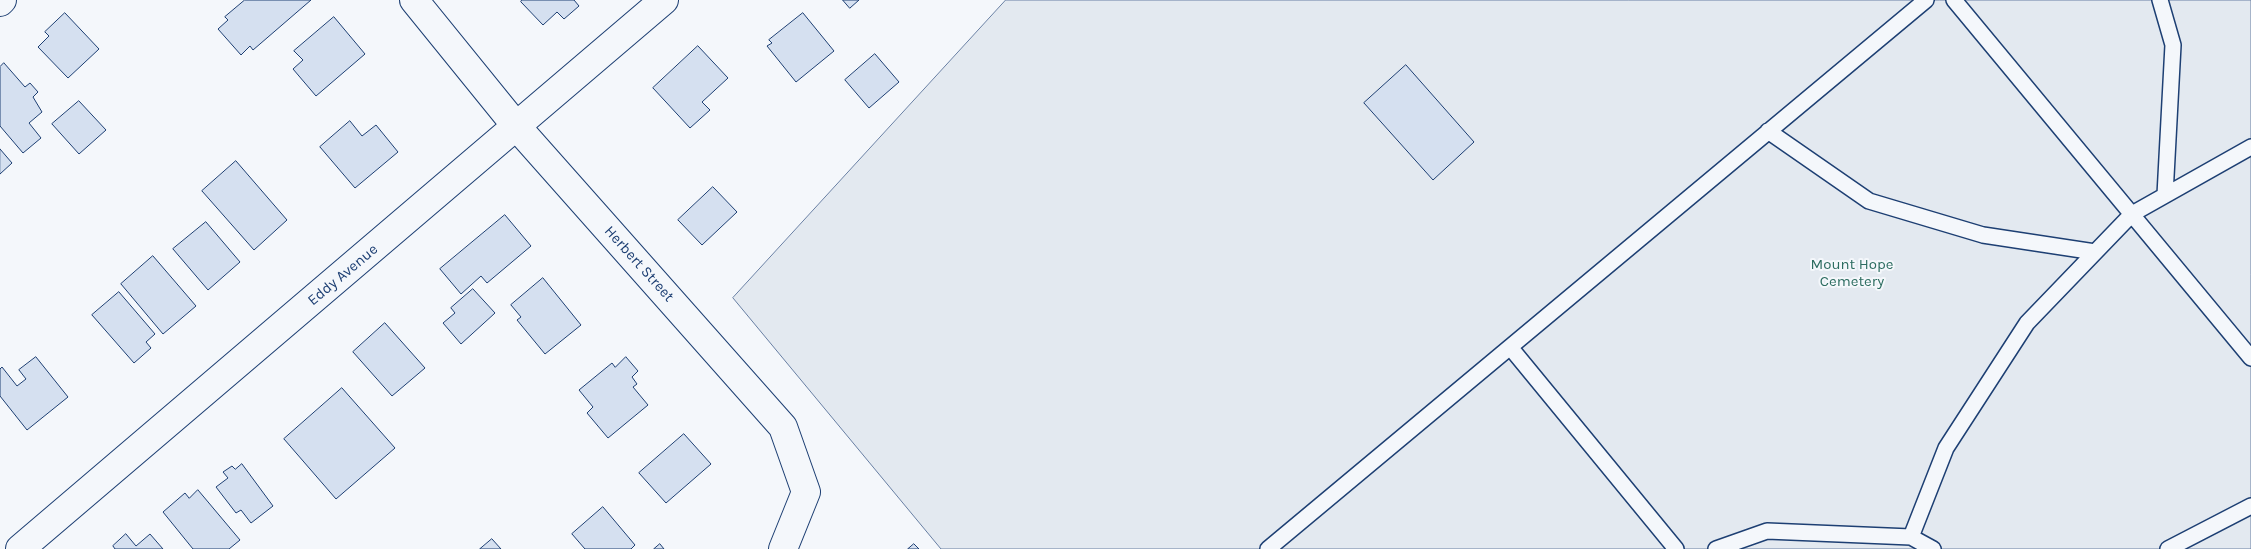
<!DOCTYPE html>
<html>
<head>
<meta charset="utf-8">
<style>
	body { margin:0 }
	canvas { display:block; background:#f4f7fb }
</style>
</head>
<body>
<canvas width="2251" height="549"></canvas>
<script>
const c = document.querySelector('canvas').getContext('2d');
c.lineJoin = 'round';
function fillPath(path, color) { c.fillStyle = color; c.fill(path, 'evenodd'); }
function stroke(path, color, width, dash) { c.strokeStyle = color; c.lineWidth = width; c.lineCap = dash ? 'butt' : 'round'; c.setLineDash(dash || []); c.stroke(path); }
function write(font, color, halo, rows, align = 'center') {
  c.font = font + ' Karla,sans-serif'; c.lineWidth = 4; c.setLineDash([]); c.textBaseline = 'middle'; c.strokeStyle = halo; c.fillStyle = color; for (const [text, x, y, turn = 0] of rows) {
    c.save(); c.translate(x, y); c.rotate((+turn || 0) * Math.PI / 180); c.textAlign = isNaN(turn) ? turn : align; if (halo) c.strokeText(text, 0, 0); c.fillText(text, 0, 0); c.restore();
  }
}
const green = new Path2D(`
	M1006 0H2251V549H941L733 298Z`);
fillPath(green, '#e3e9f0');
stroke(green, '#687fa3', 1);
const building = new Path2D(`
	M245 0H311L253 50 250 46 241 55 218 29 228 20 225 17Z
	M522 0H574L579 6 564 19 557 12 543 25 521 2Z
	M843 0H859L850 8Z
	M65 13 99 49 68 78 38 47 49 36 45 32Z
	M803 13 834 51 796 82 767 46 772 43 769 40Z
	M334 17 365 54 316 96 293 69 303 60 294 51Z
	M698 46 728 78 702 102 710 110 690 128 653 88Z
	M875 54 899 82 869 108 845 80Z
	M4 63 25 87 30 83 38 92 33 97 42 112 29 123 41 138 23 153 0 126V67Z
	M1406 65 1474 142 1433 180 1364 103Z
	M79 101 106 130 79 154 52 124Z
	M350 121 362 136 376 125 398 152 355 188 320 147Z
	M0 149 12 163 0 174Z
	M236 161 287 220 254 250 202 191Z
	M713 187 737 212 702 245 678 220Z
	M505 215 531 246 487 283 481 276 461 294 440 269Z
	M206 222 240 262 208 290 173 249Z
	M153 256 196 306 163 334 121 284Z
	M543 278 581 325 545 354 517 320 521 317 511 305Z
	M473 289 495 313 461 344 443 323 455 313 451 308Z
	M119 292 155 334 146 342 151 348 134 363 92 315Z
	M385 323 425 368 392 396 353 352Z
	M36 357 68 397 27 430 0 396V369L2 367 17 386 26 379 19 370Z
	M626 357 638 371 632 377 637 384 633 387 648 405 608 438 587 413 593 407 579 390 612 363 615 367Z
	M342 388 395 448 336 499 284 439Z
	M684 434 711 464 666 503 639 473Z
	M242 464 273 506 251 523 241 510 236 513 216 487 228 478 223 472 232 466 235 469Z
	M198 490 240 540 229 549H193L163 512 185 493 189 498Z
	M603 507 635 545 631 549H585L572 534Z
	M126 534 136 546 150 534 163 549H115L113 546Z
	M492 539 501 549H480Z
	M660 544 664 549H654Z
	M914 544 919 549H908Z`);
fillPath(building, '#d5e0f0');
stroke(building, '#1d3f73', 1);
const lane = new Path2D(`
	M1954 0 2251 358
	M2160 0 2173 45 2165 195
	M1768 131 1869 201 1983 235 2095 252
	M1510 347 1676 549
	M1911 537 1946 448 2027 323 2132 214 2251 147
	M1268 549 1926 0
	M1716 549 1767 531 1911 537 1933 549
	M2168 549 2251 506`);
const street = new Path2D(`
	M414 0 517 127 783 427 806 492 783 549
	M0 2 2 0
	M20 549 664 0`);
stroke(lane, '#1d3f73', 18);
stroke(street, '#1d3f73', 30);
stroke(lane, '#f4f7fb', 15);
stroke(street, '#f4f7fb', 28);
write('15px', '#1d3f73', '#f4f7fb', [
	["Herbert Street",639,264,48],
	["Eddy Avenue",343,275,-40]
]);
write('15px', '#2c6c60', '#f4f7fb', [
	["Mount Hope",1852,265],
	["Cemetery",1852,282]
]);
</script>
</body>
</html>
